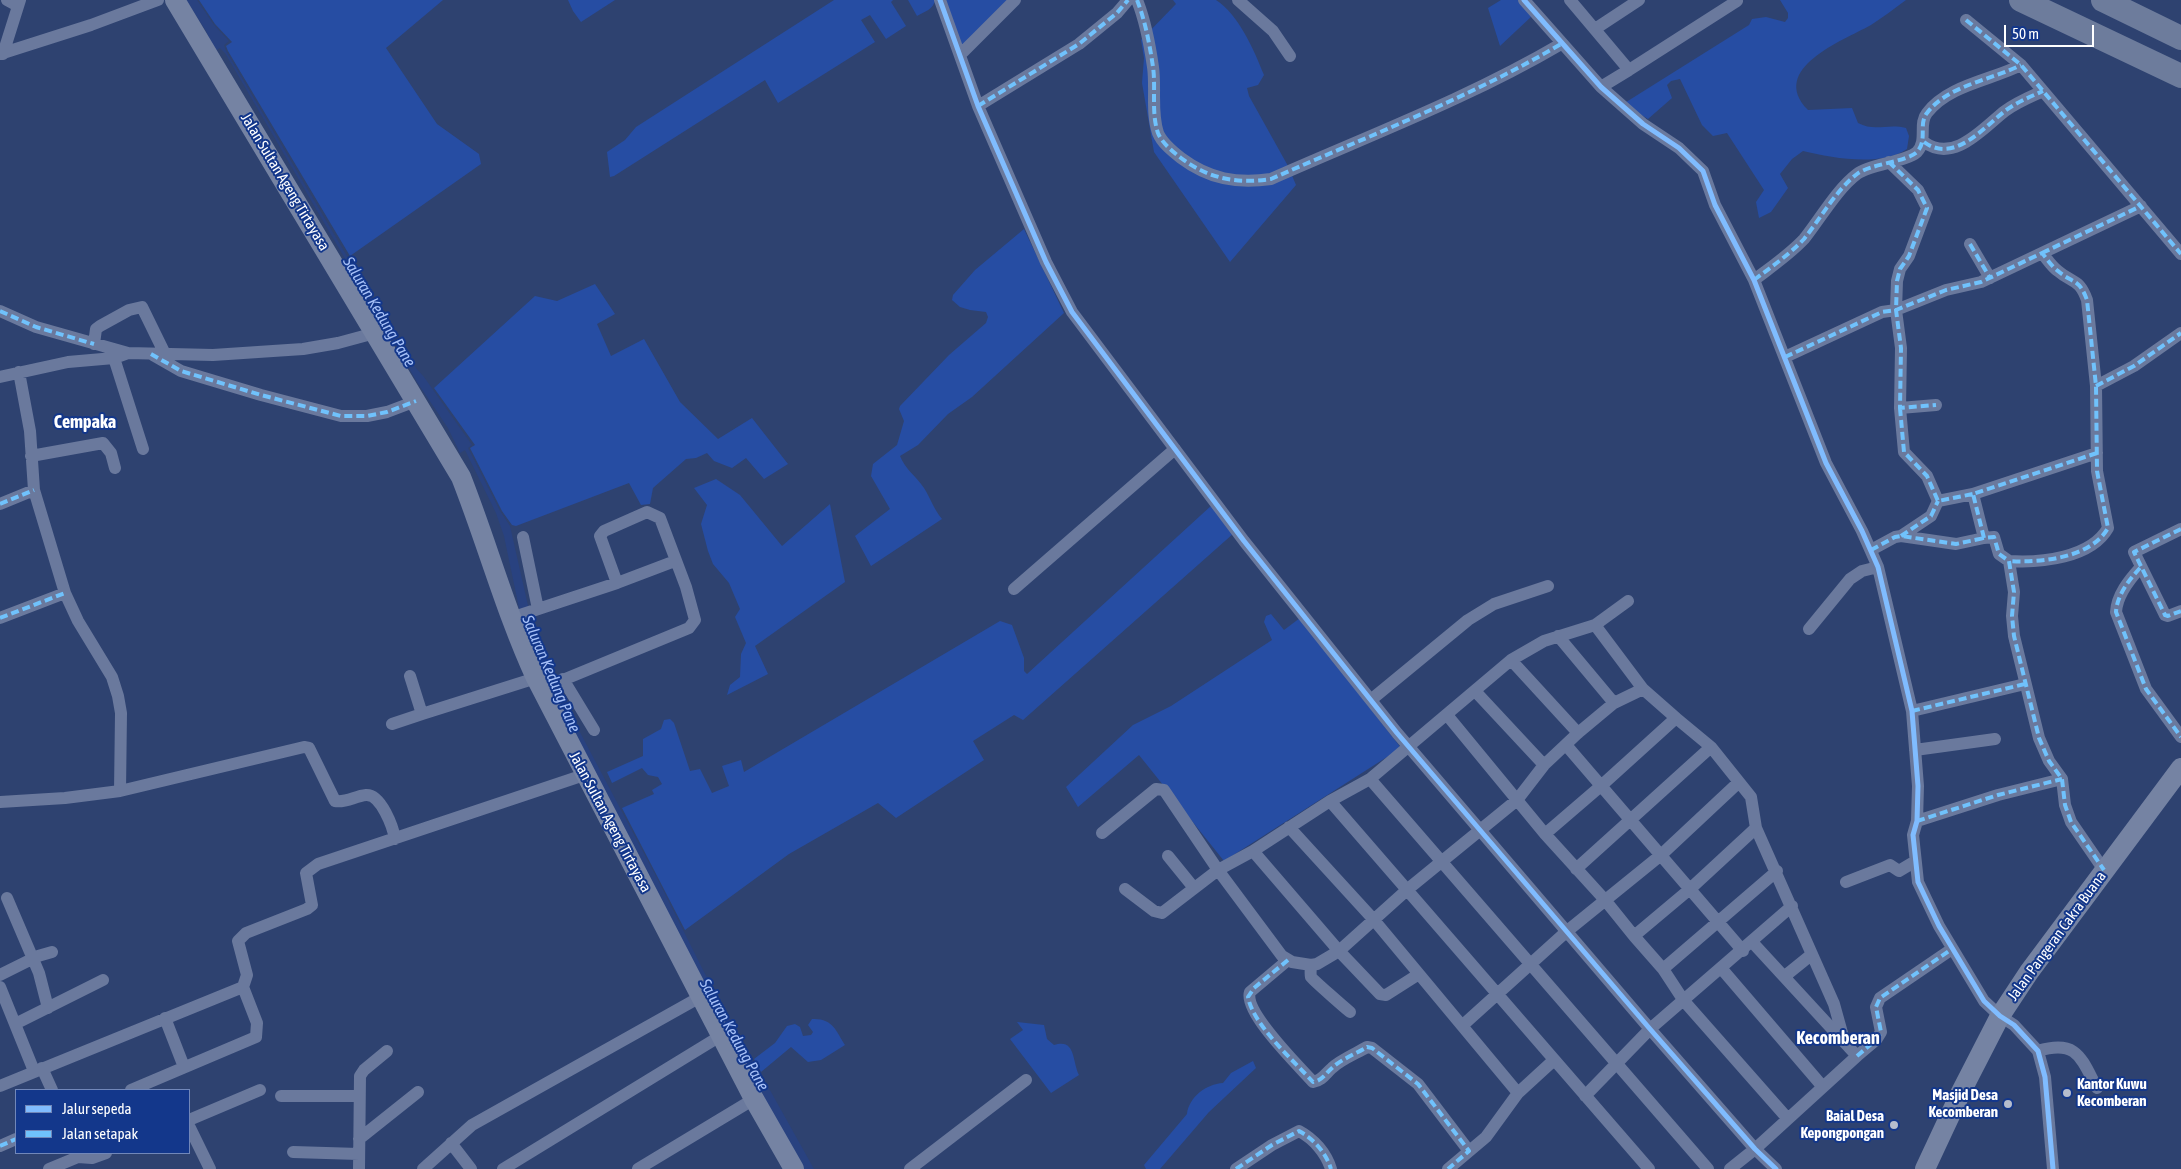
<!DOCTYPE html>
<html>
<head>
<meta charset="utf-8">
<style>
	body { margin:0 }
	#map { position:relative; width:2181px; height:1169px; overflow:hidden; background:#2e4270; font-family:"Asap Condensed",sans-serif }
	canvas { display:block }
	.legend { position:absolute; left:15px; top:1089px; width:175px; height:65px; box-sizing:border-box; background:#13378b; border:1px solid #7187b9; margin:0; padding:6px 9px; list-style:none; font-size:15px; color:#fff }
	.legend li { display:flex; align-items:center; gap:10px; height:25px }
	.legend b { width:25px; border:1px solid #7187b9 }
	.scale { position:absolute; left:2004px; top:25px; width:90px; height:22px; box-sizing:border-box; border:2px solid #fff; border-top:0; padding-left:6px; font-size:15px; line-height:18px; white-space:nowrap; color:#fff; -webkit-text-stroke:4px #13378b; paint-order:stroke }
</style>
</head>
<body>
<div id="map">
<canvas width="2181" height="1169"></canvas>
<ul class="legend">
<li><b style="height:6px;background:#80bcff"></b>Jalur sepeda</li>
<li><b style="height:6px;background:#70c2fc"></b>Jalan setapak</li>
</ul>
<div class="scale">50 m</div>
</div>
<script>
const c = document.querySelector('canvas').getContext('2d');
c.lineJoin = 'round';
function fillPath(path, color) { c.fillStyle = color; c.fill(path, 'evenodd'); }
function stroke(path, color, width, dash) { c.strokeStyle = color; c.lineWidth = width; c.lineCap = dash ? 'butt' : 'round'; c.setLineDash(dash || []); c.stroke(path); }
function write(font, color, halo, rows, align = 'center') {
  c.font = font + ' "Asap Condensed",sans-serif'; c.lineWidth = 4; c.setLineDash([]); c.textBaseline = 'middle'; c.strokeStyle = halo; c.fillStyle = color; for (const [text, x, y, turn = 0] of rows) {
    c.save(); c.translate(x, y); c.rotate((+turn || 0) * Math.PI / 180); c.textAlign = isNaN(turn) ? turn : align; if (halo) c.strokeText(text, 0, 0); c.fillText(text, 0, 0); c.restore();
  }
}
fillPath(new Path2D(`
	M199 0H443L386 48 437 124 479 154 481 164 350 256 228 51 226 46 232 42 215 24Z
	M568 0H615L581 22 573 11Z
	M834 0H893L891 2 906 26 886 39 870 15 861 20 875 42 778 103 765 80 614 176 610 177 607 152 625 140 636 127Z
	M908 0H935C934 9 924 12 917 16Z
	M943 0H1007L960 48Z
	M1173 0H1216C1239 15 1254 50 1264 75L1258 85 1247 88 1249 96 1288 166 1296 185 1230 262 1154 152 1142 83 1144 58 1141 40 1176 4Z
	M1501 0H1519L1532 16 1500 46 1488 8Z
	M1780 0H1906C1894 9 1883 17 1871 25 1842 41 1768 69 1808 110L1852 108 1858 123C1875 132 1888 123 1906 128L1909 136 1907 149C1880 167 1833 158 1803 151L1792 159 1780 174 1788 188 1771 212 1759 218 1756 202 1764 190 1727 133 1713 136 1702 125 1680 79 1671 81 1667 85 1672 98 1648 119 1623 104 1749 25 1752 19 1766 17 1785 22 1788 18V13Z
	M1024 229 1064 313 972 397 948 414 918 445 900 456C905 469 916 476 924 488 931 499 933 508 942 519L871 566 855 536 890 509 871 476 873 464 897 445 904 421 899 409 900 406 949 355 986 323 988 317 986 312 970 310 960 307 952 300 953 295 975 270Z
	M595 284 615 314 597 324 611 356 644 339 680 402 718 439 752 418 788 464 764 479 746 458 732 468 714 461 707 453 696 458 686 459 653 488 650 504 641 505 629 483 516 526 512 525 502 511 470 448 475 445 434 388 535 296 557 301Z
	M716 479 740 495 782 546 830 504 845 582 755 646 768 674 727 695 730 685 740 677 741 654 746 643 735 617 740 609 729 583 713 564 708 551 701 524 707 505 694 488Z
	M1212 505 1234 533 1023 720 1014 715 973 741 984 760 896 818 878 803 789 854 685 930 622 808 654 794 652 790 662 784 658 777 648 775 642 768 612 783 607 772 643 756V739L661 729 664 720 670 719 674 723 690 771 700 769 712 793 729 786 722 766 741 760 744 772 1000 621 1012 625 1024 658V671L1027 674Z
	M1271 614 1284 630 1300 618 1401 748 1224 861 1139 755 1078 807 1066 787 1133 725 1171 706 1272 640 1264 622 1266 616Z
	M812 1019C833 1018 836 1031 845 1045L821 1060 808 1062 791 1047 761 1072 754 1059 775 1043 787 1026 795 1024 800 1027 803 1036 811 1035 813 1032 808 1025Z
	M1017 1022 1044 1025 1047 1039 1054 1045C1076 1038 1072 1061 1079 1075L1051 1093 1010 1039 1023 1030Z
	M1253 1061 1256 1068 1209 1112 1160 1169H1146L1144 1165 1187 1114C1189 1097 1206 1084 1223 1083L1231 1073Z`), '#264da3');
fillPath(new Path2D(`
	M186 0H197L214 25 229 41 224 45 226 51 407 358 424 377 472 445 468 448 500 511 510 526 531 619 564 702 659 882 704 972 814 1169H803L766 1103 556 706 522 622 504 536 496 513 465 450 460 453 448 428 417 382 225 53 220 48 215 51 206 31Z`), '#294280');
stroke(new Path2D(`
	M7 0 18 6
	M940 0 978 106 1046 262 1072 312 1244 541 1397 733 1650 1029 1755 1149 1776 1169
	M1137 0C1145 20 1150 46 1153 67 1156 88 1151 113 1158 133 1162 143 1172 151 1181 158 1209 179 1237 184 1271 179 1368 136 1469 98 1561 44
	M1238 0 1273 31 1290 56
	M1524 0 1601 87 1643 124 1679 148 1703 171 1715 205 1754 280 1826 463 1862 531 1878 567 1912 711 1918 786 1917 821 1913 835 1918 882 1939 926 1984 1001 2000 1016 2014 1025 2038 1051 2045 1077 2053 1169
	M1570 0 1629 70 1601 87
	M1966 20 2021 65 2181 254
	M1595 29 1639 0
	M0 54 91 25 158 0
	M3 54 20 0
	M960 55 1015 0
	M1629 70 1737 1
	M978 106 1079 44 1117 13 1128 0
	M1924 142C1954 164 1983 128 2005 111 2017 102 2030 97 2043 91
	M1889 162 1918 190 1927 208 1909 256 1900 269 1897 281 1896 310 1901 348 1900 408 1936 405
	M1970 244 1990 278
	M2042 253 2141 206
	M1754 280C1771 267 1789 255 1804 239 1820 219 1837 189 1857 174 1870 164 1906 162 1917 152 1928 140 1918 124 1927 113 1948 85 1992 80 2021 65
	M0 311 36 327 128 353
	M94 344 96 329 100 326 129 310 142 307 165 354
	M153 355 181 371 261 395 341 416H367L387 412 416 401
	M1785 357 1882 312 1896 310 1946 290 1981 282 2042 253C2047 259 2052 267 2058 271 2073 284 2079 278 2087 300L2096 386 2097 471 2108 528C2091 558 2041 563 2009 561
	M114 358 143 449
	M19 372 30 431 34 490 65 593 78 621 112 677 118 696 121 713 120 791
	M0 377 68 362 114 358 128 353 213 355 303 349 338 343 375 333
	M2096 386 2134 366 2181 333
	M1900 408 1904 452 1927 476 1938 501 1973 494
	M2097 453 1973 494 1984 538 1994 537 1999 554 2009 561 2014 592 2012 616 2014 636 2039 738 2049 761 2062 779 2065 805 2071 822 2104 870
	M31 456 103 443 111 453 115 468
	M0 504 34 490
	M2181 529 2134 552 2165 615 2168 616 2181 611
	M1901 536 1931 516 1938 501
	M523 537 538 609
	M1871 550 1895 537 1901 536 1956 544 1984 538
	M2140 568C2129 580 2117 595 2116 612L2146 689 2181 737
	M1014 589 1175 449
	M0 618 65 593
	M511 618 617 583 675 561
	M1595 625 1643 689
	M1809 629 1850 579 1862 571 1878 567
	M1558 636 1614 703
	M1511 660 1578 733
	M410 676 422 714 536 678
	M563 679 594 730
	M541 689 689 628 695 620 686 587 660 518 647 512 604 531 600 536 617 583
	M1475 691 1544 765
	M1372 699 1468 620 1494 604 1548 586
	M1912 711 2025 684
	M1447 715 1545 834 1605 900 1634 936 1690 889 1756 828
	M1676 718 1711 747 1751 797 1756 828 1834 1004 1844 1040
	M392 724 422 714
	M1566 745 1743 951
	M1915 750 1995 739
	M1370 779 1708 1169
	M1330 801 1649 1169
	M0 802 65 798 120 791 304 747 309 748 335 801C346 803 355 796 366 795 381 794 393 827 395 839
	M1917 821 1998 795 2062 779
	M1289 827 1374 920 1518 1093
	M1102 833 1156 789 1164 790 1218 870 1253 851 1330 801 1370 779 1511 660 1544 641 1595 625 1628 601
	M1253 851 1339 951 1380 994 1386 995 1419 974
	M1168 856 1194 888
	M1576 869 1711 747
	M1846 882 1890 865 1899 871 1914 862
	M1125 889 1154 911 1162 913 1218 870 1282 956 1292 962 1311 965 1317 964 1339 951 1408 889 1517 800 1544 765 1578 733 1614 703 1643 689 1676 718 1602 785 1545 834
	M7 898 39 973 48 1008
	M1634 936 1663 969 1684 1001 1788 1119
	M1288 960 1250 992C1243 1012 1299 1066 1313 1082 1322 1081 1326 1073 1332 1068 1340 1060 1357 1053 1367 1047L1372 1048 1418 1084 1469 1151
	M1311 965C1311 968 1310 973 1311 977 1313 980 1344 1007 1350 1012
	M1721 968 1823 1087
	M1663 969 1777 871
	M0 975 38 956 52 952
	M1785 976 1811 955
	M0 987 34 1071
	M165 1018 184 1067
	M15 1024 103 980
	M1463 1025 1566 932 1661 855 1739 782
	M2038 1051C2077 1039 2081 1058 2097 1088
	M1857 1056 1876 1040 1881 1032 1876 1007 1880 998 1952 949
	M42 1068 52 1090
	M0 1086 243 987 247 975 238 941 246 933 307 909 312 905 306 873 318 864 584 775
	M131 1090 256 1037 257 1023 243 987
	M281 1096H359
	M1585 1096 1650 1029 1792 906
	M189 1120 260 1090
	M189 1126 210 1169
	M359 1139 418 1092
	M451 1143 471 1169
	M0 1146 16 1139
	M293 1152 359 1154
	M76 1153 78 1157 92 1158 106 1153
	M49 1169 78 1157
	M359 1169 360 1076 364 1070 387 1051
	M423 1169 472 1125 702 996
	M503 1169 722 1035
	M638 1169 754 1099
	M910 1169 1026 1080
	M1236 1169 1272 1145 1299 1131C1314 1139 1326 1153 1331 1169
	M1448 1169 1486 1137 1518 1093 1554 1060
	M1730 1169 1755 1149 1857 1056 1753 943`), '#6a799d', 12);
stroke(new Path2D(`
	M175 0 461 477C487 543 506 613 536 678L754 1099 794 1169
	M1925 1169 1961 1092 2000 1016 2029 972 2181 768`), '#7583a3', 20);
stroke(new Path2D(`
	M2021 0 2181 76
	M2103 0 2181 38`), '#6d7c9c', 24);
stroke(new Path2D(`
	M1137 0C1145 20 1150 46 1153 67 1156 88 1151 113 1158 133 1162 143 1172 151 1181 158 1209 179 1237 184 1271 179 1368 136 1469 98 1561 44
	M1966 20 2021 65 2181 254
	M978 106 1079 44 1117 13 1128 0
	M1924 142C1954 164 1983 128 2005 111 2017 102 2030 97 2043 91
	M1889 162 1918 190 1927 208 1909 256 1900 269 1897 281 1896 310 1901 348 1900 408 1936 405
	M1970 244 1990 278
	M2042 253 2141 206
	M1754 280C1771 267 1789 255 1804 239 1820 219 1837 189 1857 174 1870 164 1906 162 1917 152 1928 140 1918 124 1927 113 1948 85 1992 80 2021 65
	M0 311 36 327 94 344
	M151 354 181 371 261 395 341 416H367L387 412 416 401
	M1785 357 1882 312 1896 310 1946 290 1981 282 2042 253C2047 259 2052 267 2058 271 2073 284 2079 278 2087 300L2096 386 2097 471 2108 528C2091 558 2041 563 2009 561
	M2096 386 2134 366 2181 333
	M1900 408 1904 452 1927 476 1938 501 1973 494
	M2097 453 1973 494 1984 538 1994 537 1999 554 2009 561 2014 592 2012 616 2014 636 2039 738 2049 761 2062 779 2065 805 2071 822 2104 870
	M0 504 34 490
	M2181 529 2134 552 2165 615 2168 616 2181 611
	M1901 536 1931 516 1938 501
	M1871 550 1895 537 1901 536 1956 544 1984 538
	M2140 568C2129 580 2117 595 2116 612L2146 689 2181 737
	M0 618 65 593
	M1912 711 2025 684
	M1917 821 1998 795 2062 779
	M1288 960 1254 988 1248 997C1253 1025 1294 1061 1313 1082 1322 1081 1326 1073 1332 1068 1340 1060 1357 1053 1367 1047L1372 1048 1418 1084 1469 1151 1448 1169
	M1857 1056 1876 1040 1881 1032 1876 1007 1880 998 1952 949
	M0 1146 16 1139
	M1236 1169 1272 1145 1299 1131C1314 1139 1326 1153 1331 1169`), '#70c2fc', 4, [8, 4]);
stroke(new Path2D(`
	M940 0 978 106 1046 262 1072 312 1244 541 1397 733 1650 1029 1755 1149 1776 1169
	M1524 0 1601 87 1643 124 1679 148 1703 171 1715 205 1754 280 1826 463 1862 531 1878 567 1912 711 1918 786 1917 821 1913 835 1918 882 1939 926 1984 1001 2000 1016 2014 1025 2038 1051 2045 1077 2053 1169`), '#80bcff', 5);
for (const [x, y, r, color] of [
	[2067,1093,5,"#b6bdcd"],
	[2008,1104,5,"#b6bdcd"],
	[1894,1125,5,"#b6bdcd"]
]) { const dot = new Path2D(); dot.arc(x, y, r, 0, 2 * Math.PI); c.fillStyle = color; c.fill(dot); stroke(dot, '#13378b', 2); }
write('15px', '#fff', '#13378b', [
	["Jalan Sultan Ageng Tirtayasa",285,182,59],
	["Jalan Sultan Ageng Tirtayasa",610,822,62],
	["Jalan Pangeran Cakra Buana",2057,936,-54]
]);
write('bold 15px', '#fff', '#13378b', [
	["Kantor Kuwu",2077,1084,"left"],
	["Kecomberan",2077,1101,"left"],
	["Masjid Desa",1998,1095],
	["Kecomberan",1998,1112],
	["Baial Desa",1884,1116],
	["Kepongpongan",1884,1133]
], 'right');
write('italic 16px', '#a7c1f8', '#13378b', [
	["Saluran Kedung Pane",379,312,59],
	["Saluran Kedung Pane",551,674,67],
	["Saluran Kedung Pane",734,1035,61]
]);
write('bold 18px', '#fff', '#13378b', [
	["Cempaka",85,422],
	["Kecomberan",1838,1038]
]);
</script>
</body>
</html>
